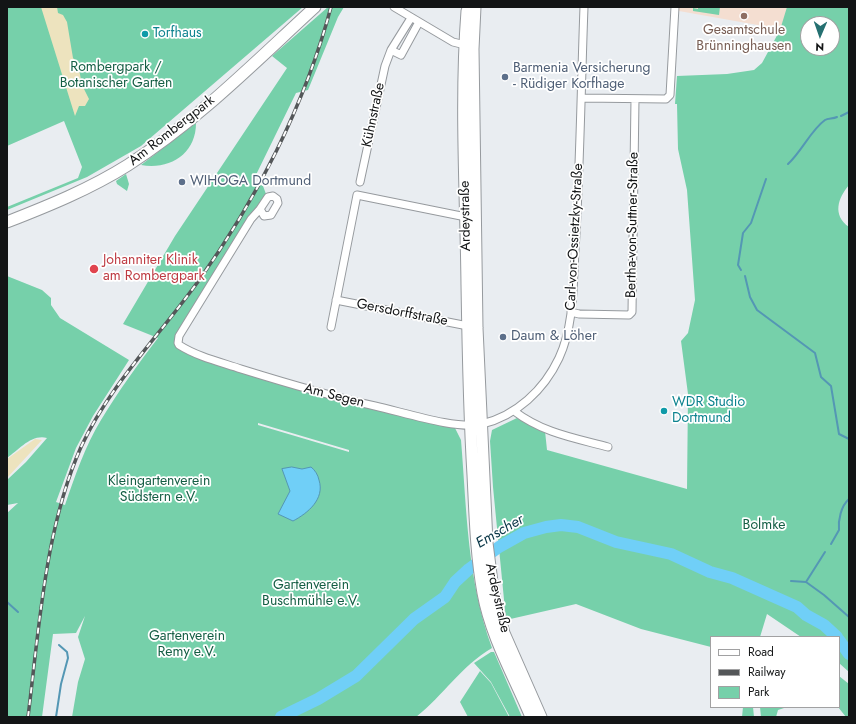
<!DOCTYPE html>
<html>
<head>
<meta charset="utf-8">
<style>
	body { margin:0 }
	#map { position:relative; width:856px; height:724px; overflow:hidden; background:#e9edf1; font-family:Jost,sans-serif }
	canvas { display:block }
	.frame { position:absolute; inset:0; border:8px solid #131516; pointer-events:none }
	.legend { position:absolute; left:710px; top:636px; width:130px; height:72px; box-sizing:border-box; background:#fff; border:1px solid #a1a1a2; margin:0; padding:5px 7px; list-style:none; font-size:12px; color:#131516 }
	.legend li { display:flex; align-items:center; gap:8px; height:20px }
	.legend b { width:20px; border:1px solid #a1a1a2 }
	.north { position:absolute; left:800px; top:16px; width:40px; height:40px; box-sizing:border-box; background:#fff; border:1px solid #a1a1a2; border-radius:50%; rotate:182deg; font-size:11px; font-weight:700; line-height:16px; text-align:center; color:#131516 }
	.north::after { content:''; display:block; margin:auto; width:14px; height:18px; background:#257071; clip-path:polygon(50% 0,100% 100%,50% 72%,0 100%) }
</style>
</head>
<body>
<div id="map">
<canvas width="856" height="724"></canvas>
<div class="frame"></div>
<ul class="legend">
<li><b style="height:5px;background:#fff"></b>Road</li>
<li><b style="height:5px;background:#545759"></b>Railway</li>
<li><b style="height:11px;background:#76d0aa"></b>Park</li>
</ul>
<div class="north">N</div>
</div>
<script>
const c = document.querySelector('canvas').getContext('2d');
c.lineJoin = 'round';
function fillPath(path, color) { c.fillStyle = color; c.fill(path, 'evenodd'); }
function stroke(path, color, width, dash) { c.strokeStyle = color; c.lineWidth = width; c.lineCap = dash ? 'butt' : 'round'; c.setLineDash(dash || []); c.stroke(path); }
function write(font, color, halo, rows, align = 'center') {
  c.font = font + ' Jost,sans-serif'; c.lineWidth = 3.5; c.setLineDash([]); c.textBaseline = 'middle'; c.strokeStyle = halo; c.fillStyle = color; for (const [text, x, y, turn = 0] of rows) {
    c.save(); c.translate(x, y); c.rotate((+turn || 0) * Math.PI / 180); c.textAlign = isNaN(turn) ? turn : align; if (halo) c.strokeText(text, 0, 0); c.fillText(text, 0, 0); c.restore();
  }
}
fillPath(new Path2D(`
	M679 7H789L780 29 679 11Z`), '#f4ded1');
fillPath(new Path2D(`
	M7 7H303L141 146 87 177 7 210V207L78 178 82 167 64 121 7 146V150Z
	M328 7H344L338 17 308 90 296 93 253 181 263 186 266 194 222 270 209 281 185 319 175 339V343L214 363 303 391 455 428 461 440C467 513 467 578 492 648 461 666 444 695 416 717H72L78 682 85 659 78 637 85 616 76 633 53 634 42 717H7V513L18 503 7 505V480L26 462 47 438C31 434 19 450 7 458V276L42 290 51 298V305L60 318 129 360 93 416 76 448 56 502 65 505C75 476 85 446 101 420 118 392 138 364 158 338L123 324 175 236 287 68 272 56ZM258 423 349 450V452L258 425Z
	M698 7H720L719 15 693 11V8L698 9Z
	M787 7H849V185C838 198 832 215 849 227V672L839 663V637H801L767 614 760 637H711V647L641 629 576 604 506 620 493 487 490 441 492 430 517 418 545 431 547 450 687 489 688 394 681 341 688 333 695 300 687 190 678 149 677 104H675L677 76 727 74 754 70 762 63 780 30ZM808 24H832V48H808Z
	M196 123C196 154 170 170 141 165Z
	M126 174 129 184 127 191 117 184 116 181Z
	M491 652H494L522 717H510L491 682 474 663Z
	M480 671 491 683 509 717H468L460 702Z
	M839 676 849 684V717H846L838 707Z
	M743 707H753L754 717H742Z
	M760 707H787L778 710 776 717H761Z`), '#76d0aa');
fillPath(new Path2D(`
	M41 7H57L58 13 63 15 67 22 73 58 78 64 82 85 89 99 85 106H79L75 116Z
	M35 439 42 440 7 478V459Z`), '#ede3be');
const water = new Path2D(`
	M292 467 302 469 311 467C315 470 318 475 319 480 325 499 308 513 293 521L278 514 290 491 282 469Z`);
fillPath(water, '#70cff7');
stroke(water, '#5497b4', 1);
stroke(new Path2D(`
	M841 116 849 112
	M788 164C802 151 811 130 825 120 828 118 833 119 837 117
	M741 270 738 265 743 233 751 223 766 179
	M745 276 750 297 757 310 815 353 821 377 831 386 839 434 849 439
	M831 544 839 530C838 520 841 506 849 499
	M791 581 806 582 824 595 849 617
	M806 582 825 552
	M7 602 18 612
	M56 717 61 684 68 658 67 652 59 645`), '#5497b4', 2);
stroke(new Path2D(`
	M839 640 849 654
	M281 717 318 699 356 676 414 619 445 597 455 582 469 569 499 547 524 533 546 527 561 525 578 527 616 542 671 554 710 572 732 578 797 607 806 615 824 625 837 637`), '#70cff7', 12);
const minor = new Path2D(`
	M394 7 453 42 469 46
	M391 50 401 55 419 22
	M582 98 666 99 670 95 675 7
	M360 182 385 66 391 50 411 18
	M260 209 268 197 273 196 277 199 278 203 271 215 264 216 260 209 251 219 179 336 178 343 179 345C198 357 220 362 241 369 286 383 330 396 375 406 403 412 456 430 482 424 516 416 544 390 559 358 574 326 573 286 575 251 580 170 581 88 584 7
	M336 300 468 326
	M571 312 579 314 629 315 632 312 635 99
	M331 327 357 195 466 217
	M514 411C543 433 574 438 608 447`);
const secondary = new Path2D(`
	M475 7 473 49 477 328 487 543 493 590 504 633 541 717
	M467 11C460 102 466 194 467 285 468 348 469 411 473 475 475 514 476 554 483 593 491 637 514 676 531 717
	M7 222C48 206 90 189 128 165 197 121 255 62 315 7`);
stroke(minor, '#969a9e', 9);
stroke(secondary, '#969a9e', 13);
stroke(minor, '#fff', 7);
stroke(secondary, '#fff', 11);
const rail = new Path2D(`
	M28 717C39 629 45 528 81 447 110 385 158 337 197 283 256 201 305 105 331 7`);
stroke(rail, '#545759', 3.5);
stroke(rail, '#fff', 2, [6]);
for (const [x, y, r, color] of [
	[744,16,4,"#8d6e63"],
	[145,34,4,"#0f9aa8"],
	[505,77,4,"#5c6f8a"],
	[182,182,4,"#5c6f8a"],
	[94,269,5,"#e0444e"],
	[503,337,4,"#5c6f8a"],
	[664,411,4,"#0f9aa8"]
]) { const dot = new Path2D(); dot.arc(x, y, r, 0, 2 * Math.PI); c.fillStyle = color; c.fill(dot); stroke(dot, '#fff', 1.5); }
write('14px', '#785e54', '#fff', [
	["Gesamtschule",744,31],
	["Brünninghausen",744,47]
]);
write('14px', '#0d838f', '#fff', [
	["Torfhaus",153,34],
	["WDR Studio",672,403],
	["Dortmund",672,419]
], 'left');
write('14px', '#145e44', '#fff', [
	["Rombergpark /",116,68],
	["Botanischer Garten",116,84],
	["Kleingartenverein",159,482],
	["Südstern e.V.",159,498],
	["Bolmke",764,526],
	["Gartenverein",311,586],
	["Buschmühle e.V.",311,602],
	["Gartenverein",187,637],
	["Remy e.V.",187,653]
]);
write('14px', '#4e5e75', '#fff', [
	["Barmenia Versicherung",513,69],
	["- Rüdiger Korfhage",513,85],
	["WIHOGA Dortmund",190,182],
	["Daum & Löher",511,337]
], 'left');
write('14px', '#131516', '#fff', [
	["Kühnstraße",374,115,-78],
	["Am Rombergpark",172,131,-38],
	["Ardeystraße",466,216,-91],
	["Bertha-von-Suttner-Straße",633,225,-89],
	["Carl-von-Ossietzky-Straße",575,237,-87],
	["Gersdorffstraße",402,313,11],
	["Am Segen",334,396,14],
	["Ardeystraße",497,598,77]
]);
write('14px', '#be3a42', '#fff', [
	["Johanniter Klinik",103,261],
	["am Rombergpark",103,277]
], 'left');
write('italic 15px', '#083545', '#fff', [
	["Emscher",500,532,-30]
]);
</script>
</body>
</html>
